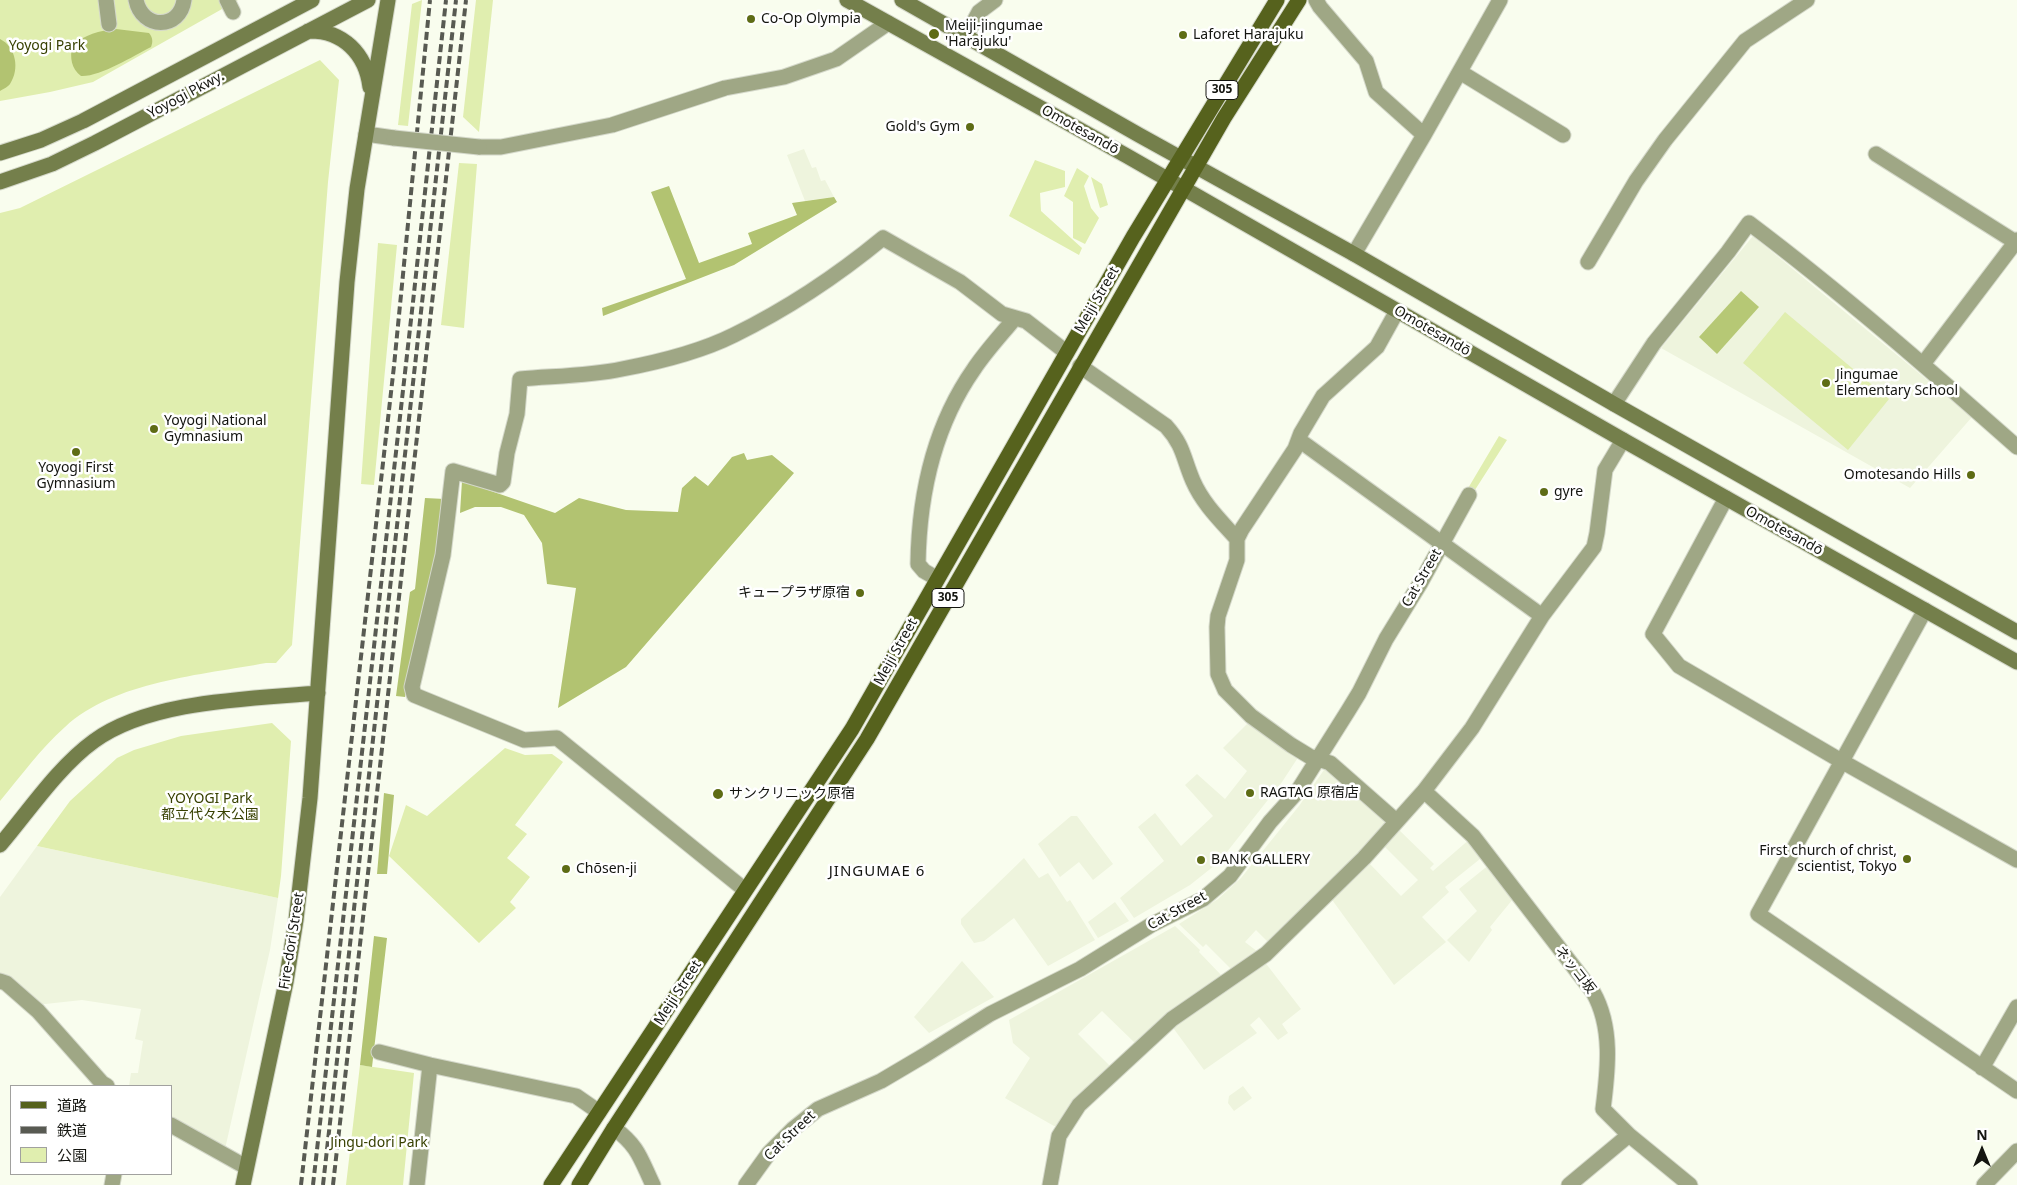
<!DOCTYPE html>
<html>
<head>
<meta charset="utf-8">
<style>
	body { margin:0 }
	#map { position:relative; width:2017px; height:1185px; overflow:hidden; background:#f9fdee; font-family:"Noto Sans","Noto Sans JP",sans-serif }
	canvas { display:block }
	.legend { position:absolute; left:10px; top:1085px; width:162px; height:90px; box-sizing:border-box; background:#fff; border:1px solid #a1a19f; margin:0; padding:6px 9px; list-style:none; font-size:15px; color:#141510 }
	.legend li { display:flex; align-items:center; gap:10px; height:25px }
	.legend b { width:25px; border:1px solid #a1a19f }
	.north { position:absolute; left:1957px; top:1125px; width:50px; height:50px; -webkit-text-stroke:4px #fff; paint-order:stroke; rotate:0deg; font-size:14px; font-weight:700; line-height:20px; text-align:center; color:#141510 }
	.north::after { content:''; display:block; margin:auto; width:18px; height:22px; background:#141510; clip-path:polygon(50% 0,100% 100%,50% 72%,0 100%) }
</style>
</head>
<body>
<div id="map">
<canvas width="2017" height="1185"></canvas>
<ul class="legend">
<li><b style="height:6px;background:#56621d"></b>道路</li>
<li><b style="height:6px;background:#585a52"></b>鉄道</li>
<li><b style="height:14px;background:#e0eeaf"></b>公園</li>
</ul>
<div class="north">N</div>
</div>
<script>
const c = document.querySelector('canvas').getContext('2d');
c.lineJoin = 'round';
function fillPath(path, color) { c.fillStyle = color; c.fill(path, 'evenodd'); }
function stroke(path, color, width, dash) { c.strokeStyle = color; c.lineWidth = width; c.lineCap = dash ? 'butt' : 'round'; c.setLineDash(dash || []); c.stroke(path); }
function write(font, color, halo, rows, align = 'center') {
  c.font = font + ' "Noto Sans","Noto Sans JP",sans-serif'; c.lineWidth = 5; c.setLineDash([]); c.textBaseline = 'middle'; c.strokeStyle = halo; c.fillStyle = color; for (const [text, x, y, turn = 0] of rows) {
    c.save(); c.translate(x, y); c.rotate((+turn || 0) * Math.PI / 180); c.textAlign = isNaN(turn) ? turn : align; if (halo) c.strokeText(text, 0, 0); c.fillText(text, 0, 0); c.restore();
  }
}
fillPath(new Path2D(`
	M804 149 812 168 816 167 821 181 825 180 834 197 805 201 787 155Z
	M1753 236 1972 417 1910 488 1661 348Z
	M1250 721 1299 756 1282 782 1219 862 1190 885 1134 918 1120 898 1164 861 1138 827 1155 813 1181 846 1213 816 1185 785 1197 774 1225 799 1247 771 1223 748Z
	M1326 767 1386 818V824L1376 837 1268 942 1256 930 1245 942 1258 952 1232 970 1206 944 1203 947 1179 924 1218 899 1241 878 1299 806Z
	M1071 816H1077L1113 864 1093 880 1079 862 1060 877 1038 844Z
	M1396 827 1434 864 1430 868 1433 871 1471 838 1485 855 1445 887 1449 892 1422 917 1446 942 1394 985 1330 897 1368 862 1401 896 1418 880 1382 844Z
	M37 846 278 898 270 950 225 1149 171 1118V1086H129L131 1073H138L143 1041 135 1039 141 1009 82 1000 36 1005 23 989 8 975 0 974V897Z
	M1024 858 1039 878 1048 873 1067 902 1070 900 1095 940 1048 966 1014 918 984 941 974 943 961 924V919Z
	M1490 864 1513 899 1490 927 1492 930 1469 962 1447 940 1477 911 1459 889Z
	M1115 902 1129 921 1098 938 1088 922Z
	M1175 926 1200 950 1199 952 1222 976 1137 1045 1102 1011 1078 1034 1112 1068 1057 1126H1054L1005 1098 1030 1058 1013 1043 1009 1020Z
	M962 961 994 997 929 1033 914 1017Z
	M1264 961 1301 1009 1282 1024 1288 1033 1278 1040 1259 1017 1250 1025 1257 1033 1204 1070 1171 1025Z
	M1243 1086 1252 1098 1234 1111 1228 1103 1229 1096Z`), '#eef4dd');
fillPath(new Path2D(`
	M0 0H238L93 82 50 92 0 101Z
	M422 0 408 126 398 125 412 4Z
	M476 0H493L479 132 463 117Z
	M320 60 339 80 328 182 292 645 276 663H266C202 675 115 681 65 727 41 748 21 776 0 801V213L20 208Z
	M1035 160 1065 171V187L1040 193 1041 211 1082 248 1079 255 1009 216Z
	M459 163 477 164 464 328 441 325Z
	M1077 168 1089 176 1084 186 1091 208 1099 218 1085 244 1073 238V202L1064 196Z
	M1091 177 1102 184 1108 205 1100 208Z
	M378 243 397 245 374 485 361 484Z
	M1785 312 1889 399 1848 450 1743 363Z
	M1499 436 1507 440 1473 493 1467 490Z
	M272 723 291 741 281 876 278 898 37 846 70 801 117 758 134 750 181 736Z
	M505 748 525 755 552 754 563 762 515 825 527 834 507 858 530 877 510 902 516 908 479 943 389 856 406 805 427 816Z
	M360 1065 414 1073 403 1185H346Z`), '#e0eeaf');
fillPath(new Path2D(`
	M116 29 149 33C153 38 153 42 151 47 133 56 100 77 81 76 71 68 70 58 72 46 85 34 99 31 116 29Z
	M0 39C16 47 20 69 10 84 8 87 3 89 0 91Z
	M669 186 699 263 752 244 748 233 797 215 792 203 834 197 837 202 734 265 603 316 602 308 686 279 651 192Z
	M744 453 747 460 772 455 794 473 626 667 558 708 576 588 547 584 542 543 524 515 501 507H475L460 513 462 481 555 513 579 498 626 510 678 512 682 488 695 476 708 486 732 457Z
	M425 498 445 499 437 554 414 651 405 697 396 696 410 592 415 589Z
	M384 793 394 795 387 874H377Z
	M374 936 387 938 372 1067 360 1065Z`), '#b2c371');
fillPath(new Path2D(`
	M1741 291 1759 307 1717 354 1699 337Z`), '#b6c875');
const street = new Path2D(`
	M106 0 109 24
	M136 0C142 30 180 30 184 0
	M227 0 233 12
	M1316 0 1320 7 1366 61 1376 92 1424 135
	M966 36 979 12 995 0
	M1460 72 1563 135
	M366 134 394 138
	M479 147H501L612 125 725 88 784 77 836 59 888 23
	M1876 154 2017 243
	M1354 254 1424 135 1500 0
	M1588 262 1636 181 1665 140 1745 41 1807 0
	M1923 364 2017 240
	M1080 366 1166 426C1184 446 1183 458 1193 481 1203 504 1221 521 1237 539
	M1614 404 1654 343 1728 252 1749 223C1842 293 1930 370 2017 447
	M1299 440 1542 616
	M1726 498 1653 634 1679 666 1843 762 2017 860
	M936 578 924 571 918 564C919 496 934 426 974 369 986 351 1001 335 1015 318
	M1925 610 1758 914 2017 1091
	M1424 791 1473 836 1593 992C1613 1027 1608 1070 1603 1109L1629 1135 1690 1185
	M1396 821 1330 763 1309 756 1291 745 1251 716 1225 690 1218 674 1217 627 1218 616 1237 560V539L1242 529 1295 449 1301 433 1323 396 1377 347 1397 311
	M745 890 557 738 524 740 414 695 412 687 443 555 453 471 500 485 503 482 507 453 517 414 520 379C554 376 589 376 622 369 659 362 700 352 734 335 787 309 838 275 883 238L960 282 1002 314 1026 321 1066 352
	M0 981 6 983 38 1011 102 1083 107 1086
	M379 1052 430 1065 576 1096 599 1112
	M1982 1068 2017 1007
	M171 1125 246 1167
	M614 1128C639 1147 640 1158 653 1185
	M112 1185 114 1174
	M417 1185 430 1065
	M746 1185 769 1153 793 1129 818 1109 881 1081 925 1055 990 1014 1080 969 1151 925 1203 899 1230 876 1270 822 1297 792 1348 711 1359 693 1386 639 1421 582 1469 495
	M1050 1185 1059 1136 1079 1105 1172 1019 1266 954 1364 858 1424 791 1472 728 1542 616 1594 547 1597 533 1605 470 1623 440
	M1569 1185 1629 1135
	M1984 1185 2017 1151`);
const secondary = new Path2D(`
	M847 0 1127 156 1623 440 2017 662
	M902 0 1139 135 1354 254 1614 404 2017 632
	M308 31C343 30 366 54 370 87
	M0 153 41 140 83 121 312 0
	M0 182 52 164 95 143 368 0
	M0 845C29 811 58 767 94 741 150 700 251 699 318 693
	M243 1185 286 982 296 920 310 798 347 282 357 189 388 0`);
const primary = new Path2D(`
	M551 1185 852 729 1133 237 1277 0
	M579 1185 614 1128 867 739 1224 118 1299 0`);
stroke(street, '#d4d8ca', 17);
stroke(secondary, '#d4d8ca', 17);
stroke(primary, '#d4d8ca', 17);
stroke(street, '#9fa785', 15);
stroke(secondary, '#747f4b', 15);
stroke(primary, '#56621d', 15);
stroke(new Path2D(`
	M301 1185 394 366 430 0
	M313 1185 413 302 446 0
	M323 1185 456 0
	M333 1185 466 0`), '#585a52', 4, [8, 4]);
const streetBridge = new Path2D(`
	M394 138 479 147`);
stroke(streetBridge, '#d4d8ca', 17, []);
stroke(streetBridge, '#9fa785', 15);
for (const [x, y, r, color] of [
	[751,19,5,"#5e6c15"],
	[934,34,6,"#5e6c15"],
	[1183,35,5,"#5e6c15"],
	[970,127,5,"#5e6c15"],
	[1826,383,5,"#5e6c15"],
	[154,429,5,"#5e6c15"],
	[76,452,5,"#5e6c15"],
	[1971,475,5,"#5e6c15"],
	[1544,492,5,"#5e6c15"],
	[860,593,5,"#5e6c15"],
	[1250,793,5,"#5e6c15"],
	[718,794,6,"#5e6c15"],
	[1907,859,5,"#5e6c15"],
	[1201,860,5,"#5e6c15"],
	[566,869,5,"#5e6c15"]
]) { const dot = new Path2D(); dot.arc(x, y, r, 0, 2 * Math.PI); c.fillStyle = color; c.fill(dot); stroke(dot, '#fff', 2); }
for (const [x, y, w] of [
	[1222,90,32],
	[948,598,32]
]) { const box = new Path2D(); box.roundRect(x - w / 2, y - 9.5, w, 19, 4); c.fillStyle = '#fff'; c.fill(box); stroke(box, '#141510', 1); }
write('bold 12px', '#141510', null, [
	["305",1222,90],
	["305",948,598]
]);
write('14px', '#141510', '#fff', [
	["Co-Op Olympia",761,19],
	["Meiji-jingumae",945,26],
	["'Harajuku'",945,42],
	["Laforet Harajuku",1193,35],
	["Gold's Gym",960,127,"right"],
	["Jingumae",1836,375],
	["Elementary School",1836,391],
	["Yoyogi National",164,421],
	["Gymnasium",164,437],
	["Yoyogi First",76,468,"center"],
	["Gymnasium",76,484,"center"],
	["Omotesando Hills",1961,475,"right"],
	["gyre",1554,492],
	["キュープラザ原宿",850,593,"right"],
	["RAGTAG 原宿店",1260,793],
	["サンクリニック原宿",729,794],
	["First church of christ,",1897,851,"right"],
	["scientist, Tokyo",1897,867,"right"],
	["BANK GALLERY",1211,860],
	["Chōsen-ji",576,869]
], 'left');
write('14px', '#374000', '#fff', [
	["Yoyogi Park",47,46],
	["YOYOGI Park",210,799],
	["都立代々木公園",210,815],
	["Jingu-dori Park",379,1143]
]);
write('14px', '#141510', '#fff', [
	["Yoyogi Pkwy.",186,95,-28],
	["Omotesandō",1080,130,29],
	["Meiji Street",1097,300,-60],
	["Omotesandō",1432,331,30],
	["Omotesandō",1784,531,29],
	["Cat Street",1422,578,-60],
	["Meiji Street",896,652,-61],
	["Cat Street",1177,911,-29],
	["Fire-dori Street",292,941,-81],
	["ネッコ坂",1575,970,52],
	["Meiji Street",678,993,-57],
	["Cat Street",790,1136,-44]
]);
c.letterSpacing = '1px';
write('15px', '#141510', '#fff', [
	["JINGUMAE 6",877,872]
]);
c.letterSpacing = '0px';
</script>
</body>
</html>
